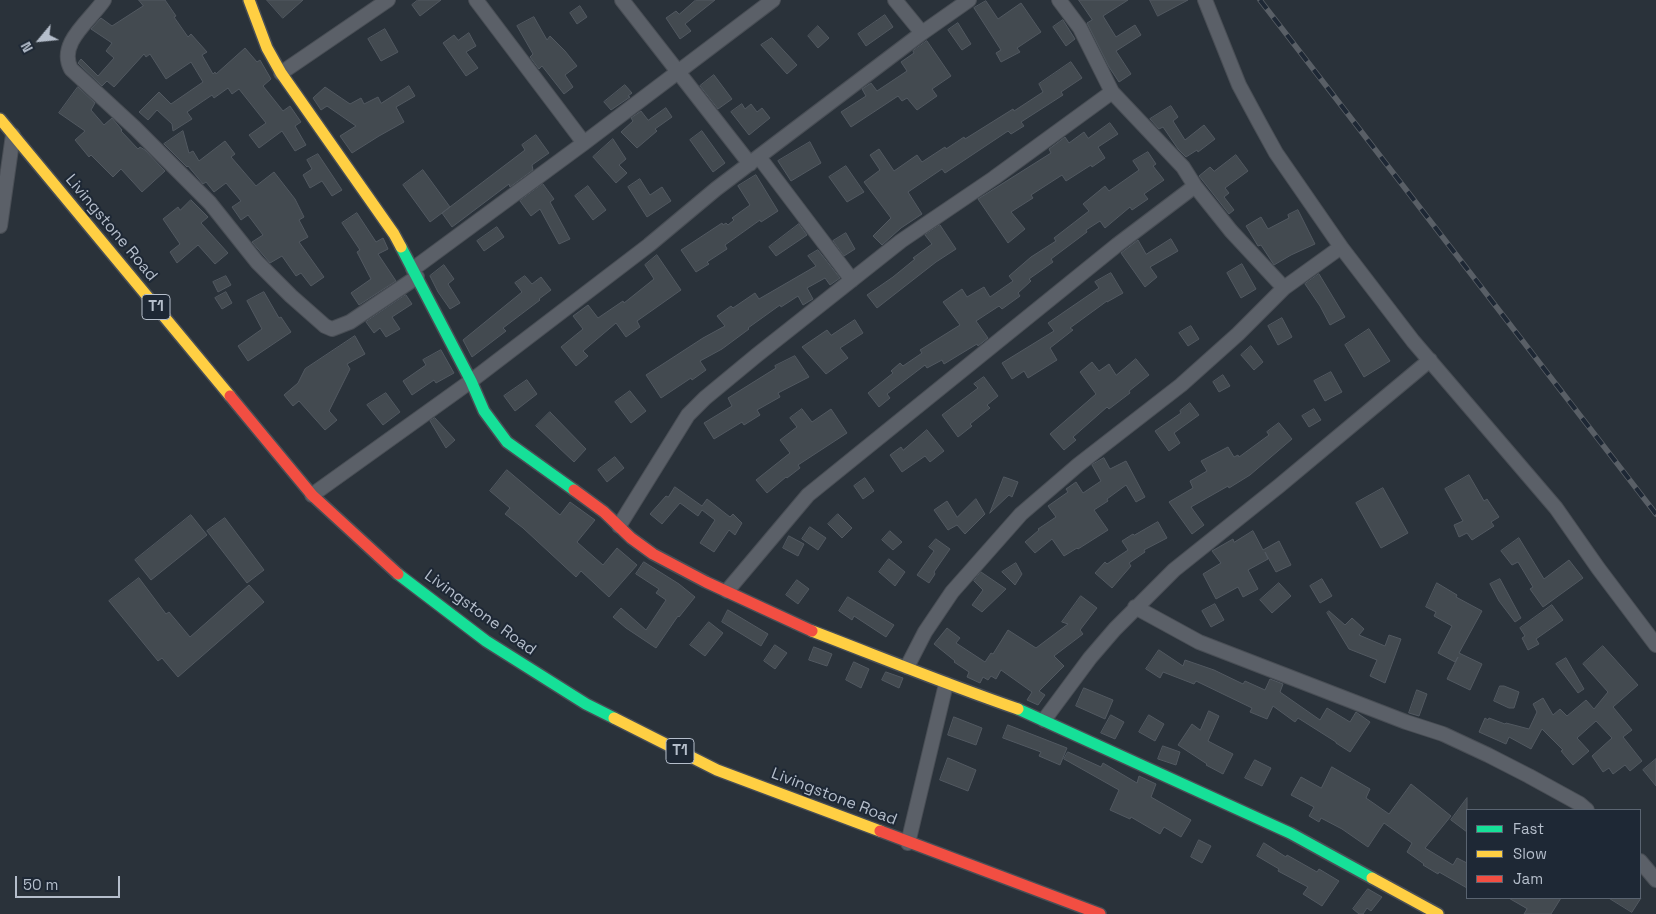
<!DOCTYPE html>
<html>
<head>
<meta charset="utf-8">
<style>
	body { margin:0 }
	#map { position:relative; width:1656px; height:914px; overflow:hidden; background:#2a323a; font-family:"Space Grotesk",sans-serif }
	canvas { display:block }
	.legend { position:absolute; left:1466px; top:809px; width:175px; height:90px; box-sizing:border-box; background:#1e2835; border:1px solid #5a6471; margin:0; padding:6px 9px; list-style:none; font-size:15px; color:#b5becb }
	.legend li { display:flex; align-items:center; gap:10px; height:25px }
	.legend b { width:25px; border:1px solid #5a6471 }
	.north { position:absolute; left:15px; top:15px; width:50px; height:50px; -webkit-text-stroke:4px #1e2835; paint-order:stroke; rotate:242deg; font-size:14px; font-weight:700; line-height:20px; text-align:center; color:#b5becb }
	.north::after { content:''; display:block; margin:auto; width:18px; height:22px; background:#b5becb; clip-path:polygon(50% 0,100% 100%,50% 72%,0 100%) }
	.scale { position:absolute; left:15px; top:876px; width:105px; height:22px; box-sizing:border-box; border:2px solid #b5becb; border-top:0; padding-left:6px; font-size:15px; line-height:18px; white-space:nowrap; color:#b5becb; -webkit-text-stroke:4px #1e2835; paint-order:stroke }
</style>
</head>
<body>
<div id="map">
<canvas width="1656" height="914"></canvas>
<ul class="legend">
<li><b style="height:6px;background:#16e098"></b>Fast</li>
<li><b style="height:6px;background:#ffcf43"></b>Slow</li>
<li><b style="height:6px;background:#f24e42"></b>Jam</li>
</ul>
<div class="north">N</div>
<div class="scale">50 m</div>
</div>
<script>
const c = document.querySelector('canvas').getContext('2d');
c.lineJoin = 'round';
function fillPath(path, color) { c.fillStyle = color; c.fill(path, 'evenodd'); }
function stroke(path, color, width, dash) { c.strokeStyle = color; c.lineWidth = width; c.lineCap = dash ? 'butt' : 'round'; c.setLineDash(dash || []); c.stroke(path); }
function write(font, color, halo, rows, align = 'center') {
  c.font = font + ' "Space Grotesk",sans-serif'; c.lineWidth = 4; c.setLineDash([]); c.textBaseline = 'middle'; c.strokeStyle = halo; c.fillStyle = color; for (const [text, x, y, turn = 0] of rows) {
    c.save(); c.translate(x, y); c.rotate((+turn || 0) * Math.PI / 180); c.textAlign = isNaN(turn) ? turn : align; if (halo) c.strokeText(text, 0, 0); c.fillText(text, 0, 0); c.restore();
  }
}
const building = new Path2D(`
	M139 0H165L176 16 174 17 188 37 191 34 207 52 202 55 213 74 215 72 216 74 245 48 257 62 260 60 271 79 263 86 283 111 290 106 301 122 295 126 306 145 295 151 282 131 259 148 249 135 266 123 239 89 232 94 228 88 214 98 212 95 187 112 192 119 173 131 172 124 157 110 148 120 139 112 159 92 171 104 203 82 191 62 166 79 150 54 146 57 144 54 114 87 107 81 102 86 78 63 81 59 98 76 114 58 106 51 112 43 91 29 101 18 112 26 143 6Z
	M267 0H303L283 18Z
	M418 0H441L420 16 412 5Z
	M696 0H715L685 24 691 31 680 39 666 18 676 11 679 14Z
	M1079 0H1128L1103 16 1116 37 1135 25 1141 35 1116 51 1131 74 1119 82 1109 67 1087 23 1092 20Z
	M1150 0H1188L1158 16Z
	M986 1 998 19 1021 3 1041 32 1017 48 1020 52 1001 62 996 53 1001 50 974 8Z
	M580 6 587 17 577 24 570 13Z
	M885 15 893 27 866 46 858 34Z
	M534 17 547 40 550 36 565 51 577 66 565 75 573 87 564 94 542 66 539 69 530 57 533 54 517 26Z
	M1063 20 1075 39 1066 46 1053 27Z
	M958 23 971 44 962 50 948 30Z
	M818 26 829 38 818 48 808 36Z
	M385 29 398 52 381 61 368 39Z
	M469 33 476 46 466 52 478 68 466 76 443 43 454 35 458 40Z
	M772 38 797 65 787 74 761 45Z
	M927 41 951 76 932 89 937 96 917 110 907 98 902 101 898 96 851 127 841 112 866 96 862 89 871 83 877 91 907 71 901 62 914 53 913 51Z
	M1071 62 1082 78 1061 92 1063 95 1021 122 1024 126 1011 134 1008 131 945 173 942 169 908 192 922 214 901 228 882 245 873 236 891 218 864 182 880 170 870 155 879 149 894 171 917 155 922 162 945 147 946 149 964 137 965 139 1013 109 1014 111 1043 92 1039 84Z
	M714 75 732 99 718 109 700 86Z
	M625 85 632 93 628 96 630 97 611 110 604 102Z
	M409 86 415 96 396 107 404 122 379 136 352 153 340 136 356 126 327 106 321 110 313 98 325 87 350 104 361 98 364 104 378 97 381 103Z
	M78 87 95 103 91 110 104 125 112 118 122 130 121 131 138 149 140 147 145 150 165 171 142 192 121 169 113 177 91 155 89 157 75 140 85 131 59 113Z
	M742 104 745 109 751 104 757 112 762 108 770 118 749 135 731 112Z
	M1171 106 1178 117 1173 121 1185 140 1204 125 1215 139 1198 152 1197 150 1186 157 1178 149 1163 127 1159 129 1150 119Z
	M666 108 672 117 655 129 657 131 637 148 621 132 633 121 631 118 641 111 648 120Z
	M1110 123 1118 134 1098 147 1105 158 1092 167 1091 165 1066 181 1062 175 1031 195 1033 198 1011 212 1025 229 1008 243 978 199 1051 153 1049 149 1065 137 1069 143 1084 132 1088 138Z
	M183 131 189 153 193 151 199 161 225 141 235 154 231 157 256 186 274 172 295 199 304 217 299 220 308 237 299 242 324 277 311 286 301 273 296 276 282 256 270 263 252 242 263 235 248 215 241 220 232 207 241 201 226 183 214 192 206 182 203 184 188 166 187 167 164 144Z
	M702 131 725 163 713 172 690 140Z
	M536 135 549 153 532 165 533 170 510 187 509 184 452 227 442 213 525 150 522 145Z
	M613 139 626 159 619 165 627 173 616 183 593 157Z
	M810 142 821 163 791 181 778 161Z
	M1148 152 1156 164 1153 166 1164 180 1144 194 1148 199 1132 210 1130 207 1105 228 1100 221 1086 230 1087 232 1051 259 1053 262 1029 279 1031 281 1018 293 1020 296 1002 309 999 306 976 321 988 338 978 346 977 344 944 364 942 360 927 368 925 365 887 394 890 398 879 407 868 393 893 373 891 371 900 363 903 366 922 353 920 350 960 325 943 302 962 289 967 297 984 287 990 297 1013 281 1009 276 1031 257 1056 241 1054 238 1089 211 1083 204 1105 186 1109 191 1139 170 1133 161Z
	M318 154 342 190 332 196 322 181 310 188 303 175 312 169 307 160Z
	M1236 155 1248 171 1225 188 1229 193 1224 197 1234 210 1229 214 1199 176 1210 167 1214 171Z
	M846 166 864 192 847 202 829 177Z
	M423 170 450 207 430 222 403 185Z
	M756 175 778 211 761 222 760 220 725 245 727 249 707 262 709 264 696 272 681 250 722 223 723 225 726 223 728 225 734 220 732 218 750 205 738 186Z
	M640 179 650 195 662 187 671 201 647 217 628 187Z
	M543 184 554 199 550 202 570 239 559 244 540 209 531 216 520 201Z
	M588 186 606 210 593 220 575 196Z
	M191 200 208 217 201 223 228 253 215 264 198 245 177 263 170 252 180 244 163 219 178 207 180 210Z
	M1298 210 1315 244 1291 255 1274 265 1261 245 1258 246 1246 226 1261 217 1268 229 1289 218 1288 215Z
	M357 213 376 242 383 238 384 240 388 249 378 254 396 281 359 305 351 293 371 279 357 252 360 250 342 223Z
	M799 224 807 235 776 256 769 247Z
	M940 225 956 249 936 262 877 308 867 295 893 277 915 259 913 258 932 244 925 235Z
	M497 227 504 237 484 251 477 241Z
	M846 233 855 249 844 256 833 241Z
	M1171 239 1178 251 1150 267 1157 277 1145 287 1121 253 1138 240 1146 254Z
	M818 250 840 278 830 285 825 278 807 288 813 299 803 305 798 296 781 307 780 305 748 328 749 329 722 349 700 361 706 370 692 380 691 378 661 398 646 375 703 338 725 326 717 316 731 306 733 308 755 293 759 299 816 266 808 256Z
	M657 255 681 290 637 321 640 327 626 337 616 323 583 351 588 356 576 366 561 347 583 329 573 316 588 305 598 318 623 301 624 303 654 279 645 265Z
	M1242 264 1256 289 1241 298 1227 273Z
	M444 265 454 279 448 284 460 303 450 309 438 292 430 276Z
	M1111 273 1123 293 1107 302V301L1070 328 1073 330 1050 348 1057 360 1028 378 1024 371 1012 379 1002 363 1054 331 1048 323 1099 288 1095 282Z
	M1319 274 1345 317 1330 325 1320 306 1305 284Z
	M226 276 231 285 218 292 213 282Z
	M525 276 532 284 541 277 551 290 539 299 540 300 503 328 506 331 472 357 463 340 522 292 515 283Z
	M226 292 232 303 222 309 215 298Z
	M264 292 279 318 281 317 291 332 248 361 238 346 262 329 247 301Z
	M406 295 412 304 392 317 400 329 386 337 380 328 374 333 366 322Z
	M1282 318 1292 337 1278 345 1268 326Z
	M855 320 863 333 840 348 848 358 826 374 802 347 827 330 831 335Z
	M1191 326 1199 339 1188 346 1179 333Z
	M1369 329 1390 361 1364 377 1345 345Z
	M355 336 365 354 347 364 350 369 329 411 337 420 325 430 299 401 293 406 284 395 298 383 305 369Z
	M1251 346 1263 362 1254 370 1241 355Z
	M441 350 454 373 436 383 434 380 412 395 403 381 426 365 423 360Z
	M795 356 809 377 778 393 780 397 757 410 760 415 744 425 742 422 714 439 704 423 732 406 728 398 776 368 775 366Z
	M1136 359 1149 375 1129 391 1130 393 1109 409 1107 407 1073 437 1076 440 1064 450 1050 434 1096 394 1080 372 1092 362 1099 371 1109 364 1116 375Z
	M1331 372 1342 392 1325 401 1314 381Z
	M1223 375 1230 386 1219 392 1213 382Z
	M984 377 998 396 987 405 990 408 970 424 972 426 958 437 942 415 978 388 974 384Z
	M527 380 537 394 515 411 504 396Z
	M630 391 646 411 631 423 615 402Z
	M386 393 400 412 383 425 367 405Z
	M1190 403 1199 415 1174 433 1180 443 1169 451 1155 431 1181 413 1180 411Z
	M802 409 812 422 831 409 847 433 798 465 800 468 787 478 786 477 767 493 756 480 790 453 780 440 797 427 790 418Z
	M1314 409 1321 420 1309 427 1302 416Z
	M550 412 586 449 574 462 536 426Z
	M435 418 455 440 446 448 430 421Z
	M1279 423 1292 439 1250 475 1229 488 1228 486 1191 507 1204 525 1192 534 1169 502 1193 488 1190 481 1207 471 1201 461 1228 447 1234 457 1238 455 1239 457 1269 435 1267 432Z
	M927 430 944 451 930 462 925 456 902 472 890 455 901 447 903 450Z
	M615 457 624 468 607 482 598 470Z
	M1104 458 1110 469 1126 461 1145 497 1136 502 1126 485 1107 499 1108 501 1094 510 1108 530 1078 549 1077 548 1064 556 1052 539 1035 553 1025 542 1039 530 1038 529 1056 517 1048 506 1068 492 1066 489 1076 482 1083 493 1101 481 1092 465Z
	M507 470 560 515 570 502 595 520 577 542 603 565 617 548 637 565 609 597 581 571 576 577 523 528 505 514 510 508 490 491Z
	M1469 475 1484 501 1487 499 1499 517 1491 522 1494 526 1472 540 1467 533 1459 537 1454 525 1463 521 1445 489Z
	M1004 477 1018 482 1012 497 1009 495 990 513Z
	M865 478 874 491 863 499 854 486Z
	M675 487 702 506 707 499 730 517 733 514 742 523 735 535 729 530 714 552 700 543 715 520 702 510 698 516 680 503 662 524 650 514 666 496 668 497Z
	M1383 488 1408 533 1381 548 1356 503Z
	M976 499 985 514 965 534 957 525 948 530 934 510 947 501 957 517Z
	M838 514 852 528 842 538 828 524Z
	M191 515 207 535 151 580 135 560Z
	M225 518 264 570 247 583 207 531Z
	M1158 522 1167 538 1144 550 1145 552 1129 563 1131 566 1112 588 1095 573 1105 562 1107 564 1128 550 1122 541 1133 534 1134 535Z
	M810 527 826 538 818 550 802 539Z
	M890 531 902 542 893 550 882 540Z
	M1253 531 1263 550 1279 541 1291 565 1276 572 1265 552 1268 559 1248 570 1258 589 1243 597 1238 587 1216 599 1203 574 1221 563 1212 551 1233 539 1234 542Z
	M789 536 804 544 798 556 783 548Z
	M1519 538 1544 579 1569 560 1583 578 1543 607 1530 589 1533 587 1518 562 1512 565 1501 551Z
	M936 539 950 549 934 572 935 574 929 583 917 575 934 551 929 547Z
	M889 559 905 572 895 586 879 572Z
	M644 562 679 584 695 597 679 617 678 616 656 648 626 628 613 617 621 608 646 630 666 600 656 593 659 589 636 574Z
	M1016 563 1022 574 1015 585 1002 572Z
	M981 572 1006 589 982 612 972 605 983 590 974 581Z
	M139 578 166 614 169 612 190 637 249 585 264 602 178 677 162 658 158 661 109 601Z
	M1322 579 1332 596 1320 603 1310 586Z
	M1500 579 1521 618 1515 622 1499 601 1490 584Z
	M797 580 809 589 798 604 786 595Z
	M1279 583 1291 596 1272 613 1260 600Z
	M1437 583 1457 595 1456 597 1482 611 1459 653 1482 664 1470 690 1447 679 1458 657 1455 662 1438 653 1452 626 1434 616 1436 612 1426 607Z
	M1081 596 1097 608 1080 630 1083 634 1054 656 1064 666 1039 691 1045 695 1038 705 1027 700 1032 692 1001 670 996 679 991 676 988 680 983 677 980 683 967 677 969 672 954 662 955 661 934 644 947 628 960 638 956 643 985 662 991 653 993 654 1008 630 1036 648 1068 624 1062 622Z
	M848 597 894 625 886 637 854 616 852 620 839 611Z
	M1215 604 1224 620 1211 627 1202 611Z
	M1552 605 1563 620 1536 639 1539 644 1528 650 1522 638 1525 636 1520 628Z
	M728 610 768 634 761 646 722 622Z
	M1329 611 1345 625 1352 618 1364 629 1359 635 1385 646 1389 635 1401 639 1385 683 1370 676 1377 660 1349 649 1327 613Z
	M709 622 723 633 705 656 690 645Z
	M775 645 787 653 775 669 764 661Z
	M1603 646 1638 685 1613 707 1632 730 1623 737 1642 761 1630 771 1625 765 1613 774 1609 768 1603 772 1592 756 1612 738 1596 721 1577 738 1589 751 1573 765 1561 751 1563 750 1542 729 1531 749 1509 737 1506 744 1479 732 1485 718 1488 720 1489 718 1505 724 1506 723 1529 729 1537 712 1533 704 1543 698 1553 715 1560 709 1567 716 1586 700 1594 709 1608 692 1583 664Z
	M814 647 832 654 827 666 809 660Z
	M1159 650 1183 666 1185 660 1214 670 1243 684 1245 681 1265 690 1270 679 1283 684 1280 692 1320 720 1327 708 1350 722 1356 712 1370 722 1350 752 1336 743V742L1298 718 1295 722 1273 706 1267 719 1250 712 1252 708 1196 681 1194 684 1163 672 1160 678 1146 669Z
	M1566 658 1584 689 1578 693 1556 664Z
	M854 662 869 669 861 688 846 680Z
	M886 672 903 678 899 688 882 680Z
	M1500 686H1504L1519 692 1514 708H1509L1494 701Z
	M1084 688 1113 700 1105 719 1076 706Z
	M1417 690 1427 694 1419 716 1409 713Z
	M1209 711 1219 716 1208 741 1233 754 1223 774 1206 765 1207 764 1178 745 1192 724 1200 730Z
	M1111 715 1124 722 1115 739 1101 733Z
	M1149 715 1164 724 1155 741 1139 732Z
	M954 717 982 728 976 745 948 735Z
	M1008 725 1067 748 1060 765 1039 756 1041 752 1003 738Z
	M1163 746 1180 752 1176 765 1158 759Z
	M1068 752 1101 767 1103 763 1137 783 1139 776 1156 784 1151 797 1191 820 1181 837 1164 827 1160 834 1131 817 1130 819 1110 810 1119 790 1064 759Z
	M948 758 976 770 968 791 940 780Z
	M1656 759V786L1643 770Z
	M1255 760 1271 768 1262 786 1245 778Z
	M1332 767 1370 789 1366 798 1389 814 1411 784 1451 816 1425 848 1453 865 1457 858 1467 863V888L1439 872 1438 874 1423 865 1424 864 1407 852 1412 843 1384 823 1368 847 1342 829 1321 818 1319 822 1309 816 1314 807 1291 795 1301 777 1321 788Z
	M1467 798V832L1451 820Z
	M1199 840 1211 846 1202 863 1191 857Z
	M1264 843 1286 857 1287 855 1317 872 1319 869 1339 881 1322 906 1303 894 1308 887 1278 871 1279 869 1257 856Z
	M1368 889 1382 897 1371 911 1367 908 1363 914H1359L1353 909Z
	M1509 898H1561L1551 914H1524L1527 909Z
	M1609 898H1641L1632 912Z`);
fillPath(building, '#434a50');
stroke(building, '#525961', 1);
const street = new Path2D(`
	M104 0C91 20 57 43 71 69L135 128 210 203 257 262 291 296 325 326 332 329 350 322 417 277
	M476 0 584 143
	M622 0 750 164
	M895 0 922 33
	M1059 0 1080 28 1112 92 1183 167 1195 186 1231 231 1284 288
	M1205 0 1239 85 1260 124 1276 153 1341 247 1413 341 1556 508 1598 568 1656 645
	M281 73 388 0
	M759 157 852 280
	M0 226 13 135
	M413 269 584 143 773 0
	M312 495 471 381 649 245 716 189 922 33 969 0
	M619 526 688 415 705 398 757 355 901 241 994 178 1112 92
	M727 591 808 495 1117 245 1195 186
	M1135 607 1199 642 1406 722 1443 734 1488 755 1529 776 1580 804 1587 810
	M907 667 925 632 952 592 1021 514 1078 465 1181 385 1238 334 1284 288 1341 247
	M1044 720 1090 658 1115 629 1174 570 1279 486 1430 360
	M908 843 946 684
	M1640 861 1656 880`);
const fast = new Path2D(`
	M401 247 471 381 484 411 507 442 574 490
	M398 574 486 641 586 704 614 718
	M1018 709 1290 833 1372 878`);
const slow = new Path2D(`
	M249 0 267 48 281 73 394 234 401 247
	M0 119 230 396
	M812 631C880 657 948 685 1018 709
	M614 718 717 770 880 831
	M1372 878 1438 914`);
const jam = new Path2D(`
	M230 396 312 495 398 574
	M574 490 604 512 631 538 653 554 706 582 812 631
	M880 831 1100 914`);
stroke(street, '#494e55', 16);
stroke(fast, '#494e55', 14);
stroke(slow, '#494e55', 14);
stroke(jam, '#494e55', 14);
stroke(street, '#5b6068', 14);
stroke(fast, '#16e098', 11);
stroke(slow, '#ffcf43', 11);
stroke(jam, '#f24e42', 11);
const rail = new Path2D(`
	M1260 0 1656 514`);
stroke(rail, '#595f66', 5.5);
stroke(rail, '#1e2835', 4, [11]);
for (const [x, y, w] of [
	[156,307,28],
	[680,751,28]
]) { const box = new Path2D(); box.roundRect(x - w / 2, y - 12.5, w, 25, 4); c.fillStyle = '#1e2835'; c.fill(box); stroke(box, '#b5becb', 1); }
write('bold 15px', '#b5becb', null, [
	["T1",156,307],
	["T1",680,751]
]);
write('16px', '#b5becb', '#1e2835', [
	["Livingstone Road",111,228,50],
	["Livingstone Road",480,613,36],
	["Livingstone Road",834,797,21]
]);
</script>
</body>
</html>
